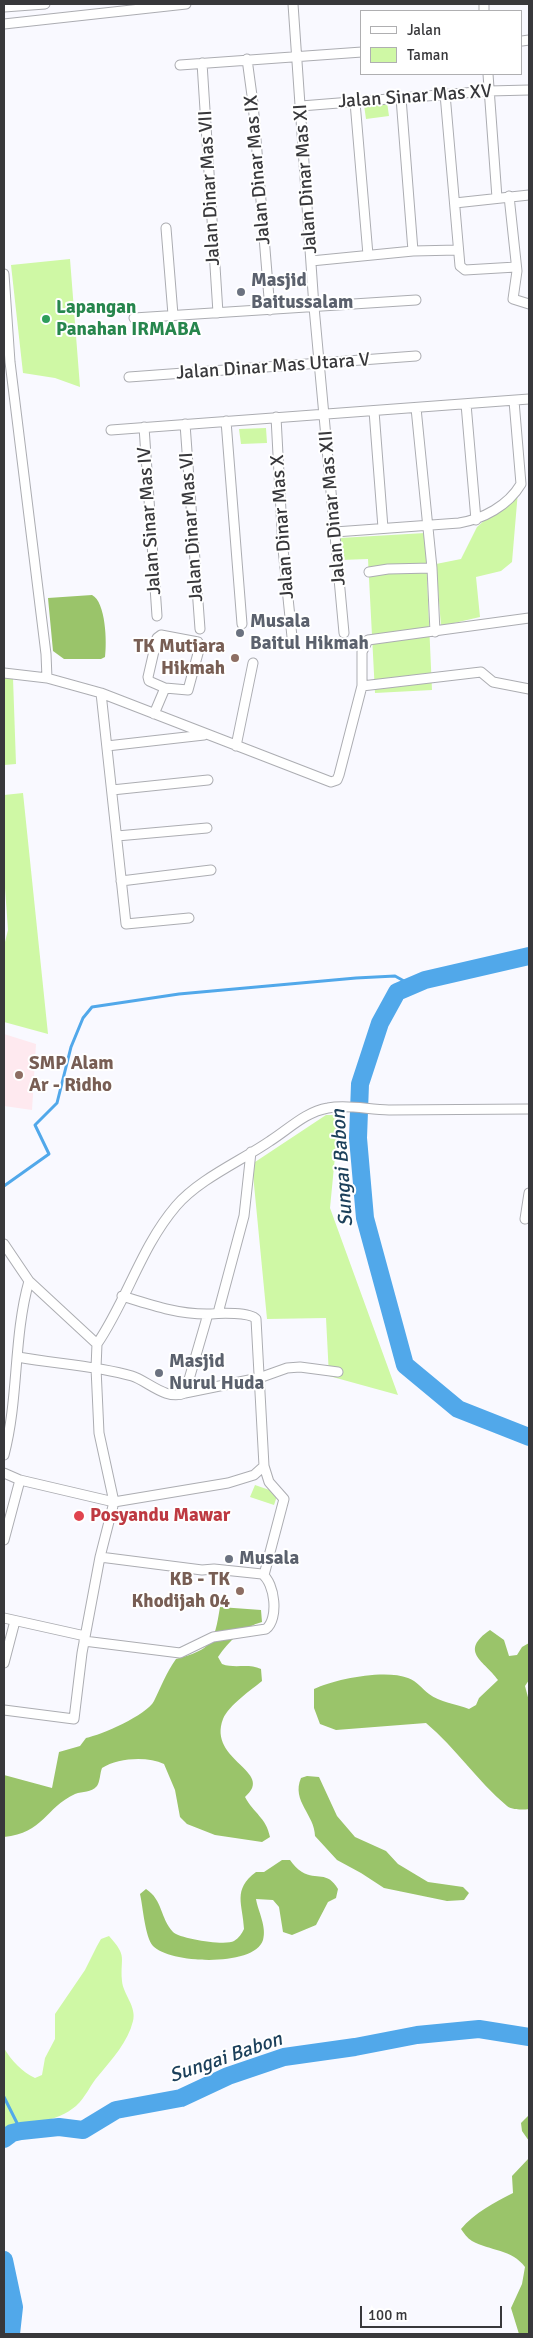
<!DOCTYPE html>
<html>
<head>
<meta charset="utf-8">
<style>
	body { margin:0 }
	#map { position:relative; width:533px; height:2338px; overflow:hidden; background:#f9f9ff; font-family:Signika,sans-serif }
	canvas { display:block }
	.frame { position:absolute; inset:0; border:5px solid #38383b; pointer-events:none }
	.legend { position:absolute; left:360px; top:10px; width:162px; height:65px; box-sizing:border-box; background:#fff; border:1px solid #afafb1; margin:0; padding:6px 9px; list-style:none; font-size:15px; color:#38383b }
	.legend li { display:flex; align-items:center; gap:10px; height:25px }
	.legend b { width:25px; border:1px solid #afafb1 }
	.scale { position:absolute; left:360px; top:2306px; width:142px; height:22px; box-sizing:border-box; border:2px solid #38383b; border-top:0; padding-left:6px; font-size:15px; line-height:18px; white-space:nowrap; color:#38383b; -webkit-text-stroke:4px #fff; paint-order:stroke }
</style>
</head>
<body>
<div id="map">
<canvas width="533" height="2338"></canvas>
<div class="frame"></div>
<ul class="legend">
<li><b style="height:6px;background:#fff"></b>Jalan</li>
<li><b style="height:14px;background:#cff8a5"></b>Taman</li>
</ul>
<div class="scale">100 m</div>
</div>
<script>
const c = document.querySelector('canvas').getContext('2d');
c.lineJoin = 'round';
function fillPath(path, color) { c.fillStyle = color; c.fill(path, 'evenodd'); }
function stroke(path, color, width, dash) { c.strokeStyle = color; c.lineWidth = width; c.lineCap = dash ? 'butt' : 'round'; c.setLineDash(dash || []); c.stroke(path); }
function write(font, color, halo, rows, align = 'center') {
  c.font = font + ' Signika,sans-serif'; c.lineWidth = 4; c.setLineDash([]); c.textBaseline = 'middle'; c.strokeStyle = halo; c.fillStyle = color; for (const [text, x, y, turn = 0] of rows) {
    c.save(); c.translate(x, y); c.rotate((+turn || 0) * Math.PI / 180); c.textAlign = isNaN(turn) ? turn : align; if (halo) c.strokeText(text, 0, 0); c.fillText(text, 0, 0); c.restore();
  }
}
fillPath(new Path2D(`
	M4 1034 36 1044 32 1110 4 1106Z`), '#fee9ef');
fillPath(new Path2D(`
	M387 102 389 116 366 119 364 105Z
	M70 259 80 387 55 378 23 373 11 265Z
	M266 428 267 443 241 444 239 429Z
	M518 491 512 562 501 571 476 577 480 617 441 626 436 564 461 559 477 527Z
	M425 533 432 690 375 693 368 559 341 560 340 538Z
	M4 678H13L16 764 4 765Z
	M23 793 48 1034 4 1022V946L8 930 4 874V795Z
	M326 1115H339L330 1208 398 1395 329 1376 326 1318 267 1319 252 1164Z
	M255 1485 278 1493 274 1505 250 1497Z
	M109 1936C128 1957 120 1956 122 1981 123 1994 137 2007 133 2021 128 2042 112 2059 99 2075 90 2085 86 2097 76 2106 57 2122 28 2124 4 2128V2048C11 2060 22 2072 35 2078L42 2075 45 2058 55 2039V2014L85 1970 97 1946 101 1939Z`), '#cff8a5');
fillPath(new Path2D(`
	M92 595C106 602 107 643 105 657L101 659H64L53 651 48 598Z
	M220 1607 261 1610 262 1622C243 1627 229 1641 218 1657L222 1664C235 1669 248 1663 261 1669L262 1681C251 1690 229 1705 223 1719 207 1761 276 1771 245 1797 254 1814 266 1817 270 1837L262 1842 215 1835 187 1824 180 1817 175 1790 164 1764C147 1756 118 1758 102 1768 100 1773 100 1782 97 1786 91 1793 83 1791 75 1794 45 1808 44 1833 4 1837V1775L52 1788 59 1752 80 1746 86 1738C101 1735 147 1715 154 1701 161 1687 166 1673 176 1659 212 1649 214 1644 220 1607Z
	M490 1630 504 1640 509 1656 517 1655 522 1647 529 1643V1680L525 1686 529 1701V1809C523 1810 512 1810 507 1806 477 1781 456 1748 426 1723L336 1730 320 1724 314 1708V1689C335 1679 385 1669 408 1678 418 1682 421 1688 429 1694 439 1702 457 1704 469 1709L476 1705 479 1698 498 1680C485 1661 458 1652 490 1630Z
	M307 1776 319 1777 337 1816 355 1837 386 1851 398 1864 428 1882 463 1887 469 1893 464 1900 447 1901 384 1888 361 1873 337 1860 315 1836C315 1815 291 1801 301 1778Z
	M282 1860H290C293 1864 297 1869 302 1872 317 1881 327 1870 338 1889L336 1898 328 1902 316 1925 292 1935 283 1932 279 1907 273 1900 256 1899C258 1911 267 1927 263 1940 255 1967 170 1964 153 1946 145 1937 143 1907 140 1894L146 1889C163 1900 160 1918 173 1932 180 1939 226 1946 234 1941 239 1938 242 1933 244 1929 243 1904 232 1890 256 1872H264Z
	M529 2115V2141L522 2131 521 2123Z
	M529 2158V2334H519L511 2308 522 2284 525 2267C512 2249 490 2251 472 2241 467 2238 464 2233 461 2229 474 2213 495 2202 513 2193L512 2176Z`), '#9ac46a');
stroke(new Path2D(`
	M4 1186 49 1154 35 1125 57 1103 71 1047 83 1018 92 1007 179 994 356 978 395 976 413 986
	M4 2097 21 2131`), '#51a8ea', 3);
stroke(new Path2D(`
	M529 956 425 980 397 992 380 1023 360 1084 358 1138 365 1218 405 1365 458 1409 529 1437
	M4 2139 12 2133 21 2131 59 2127 83 2130 116 2110 181 2098 228 2076 284 2057 355 2047 417 2035 479 2029 529 2037
	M4 2260 14 2307 11 2334`), '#51a8ea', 18);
const street = new Path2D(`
	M293 4 314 307 344 633
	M484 4V11
	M4 7 45 4
	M4 24 186 4
	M522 41 529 40
	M247 59 253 103 270 310
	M202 63 218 313
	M180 65 362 52
	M488 74 497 198
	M445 94 460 266 465 270 516 267
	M401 98 413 251
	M355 102 368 255
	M301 106 489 91 529 90
	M509 196 517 271 513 299 529 304
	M455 203 529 195
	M166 228 173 315
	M311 261 413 251 458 250
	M4 274 10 362 46 654 47 678
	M134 318 416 300
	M129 377 416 356
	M466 404 476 520
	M416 408 432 568 435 632
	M374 411 383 528
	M276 417 283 549 292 637
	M226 421 242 624
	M185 424 200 629
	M144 427 157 616
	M111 430 529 399
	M335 532 459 523C483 519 508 506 521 484L514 401
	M369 572 388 569 432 568
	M4 673 47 678 101 693 331 782 337 780 339 775 362 686V652L368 640 529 618
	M362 686 481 672 493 682 529 689
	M101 693 126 924 189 918
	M154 714 165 688 188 690 200 646 198 642 161 635 157 638 148 677 149 681 165 688
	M107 746 204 735
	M236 746 253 663
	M112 790 208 780
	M117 836 207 828
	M121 881 211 870
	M525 1219 529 1193
	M4 1244 29 1281 97 1344 96 1368 99 1433 114 1502 100 1557 82 1653 74 1719 4 1710
	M122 1296C150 1305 181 1315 211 1314 220 1313 250 1312 256 1319L264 1466 269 1482 284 1499 264 1575
	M218 1313 244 1216 251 1152
	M97 1344C127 1300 141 1247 176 1206 199 1179 241 1161 270 1141 289 1129 305 1112 328 1108 348 1104 369 1110 389 1110 436 1110 483 1109 529 1109
	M18 1357C56 1364 94 1365 132 1376 148 1381 166 1401 185 1393L208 1314
	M185 1393 259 1378 287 1368 300 1367 338 1372
	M4 1455C19 1398 13 1338 29 1281
	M4 1473 20 1480 114 1502 228 1483 254 1475 264 1466
	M4 1540 20 1480
	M4 1618 85 1636
	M84 1641 180 1653 213 1637 266 1629C279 1619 275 1583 262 1574L214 1569 202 1570 100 1557
	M4 1663 15 1621`);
stroke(street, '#acadb2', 11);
stroke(street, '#fff', 9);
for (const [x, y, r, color] of [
	[241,292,5,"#6b7280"],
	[46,319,5,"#2e9e5b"],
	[240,633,5,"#6b7280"],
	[235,658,5,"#8d6e63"],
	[19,1075,5,"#8d6e63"],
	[159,1373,5,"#6b7280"],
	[79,1516,6,"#e0444e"],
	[229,1559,5,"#6b7280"],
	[240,1591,5,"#8d6e63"]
]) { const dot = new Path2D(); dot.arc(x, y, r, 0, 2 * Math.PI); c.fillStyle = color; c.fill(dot); stroke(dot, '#fff', 2); }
write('19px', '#38383b', '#fff', [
	["Jalan Sinar Mas XV",415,97,-4],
	["Jalan Dinar Mas IX",258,170,-95],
	["Jalan Dinar Mas XI",306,179,-94],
	["Jalan Dinar Mas VII",210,188,-93],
	["Jalan Dinar Mas Utara V",273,367,-4],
	["Jalan Dinar Mas XII",333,508,-95],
	["Jalan Sinar Mas IV",150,521,-94],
	["Jalan Dinar Mas VI",192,527,-94],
	["Jalan Dinar Mas X",283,527,-94]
]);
write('bold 19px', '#5b616d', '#fff', [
	["Masjid",251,281],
	["Baitussalam",251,303],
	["Musala",250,622],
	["Baitul Hikmah",250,644],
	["Masjid",169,1362],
	["Nurul Huda",169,1384],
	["Musala",239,1559]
], 'left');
write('bold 19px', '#27864d', '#fff', [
	["Lapangan",56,308],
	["Panahan IRMABA",56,330]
], 'left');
write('bold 19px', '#785e54', '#fff', [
	["TK Mutiara",225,647],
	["Hikmah",225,669],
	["SMP Alam",29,1064,"left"],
	["Ar - Ridho",29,1086,"left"],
	["KB - TK",230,1580],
	["Khodijah 04",230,1602]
], 'right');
write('bold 19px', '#be3a42', '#fff', [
	["Posyandu Mawar",90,1516]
], 'left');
write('italic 20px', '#1c405b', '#fff', [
	["Sungai Babon",343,1168,-94],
	["Sungai Babon",226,2058,-19]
]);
</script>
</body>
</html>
